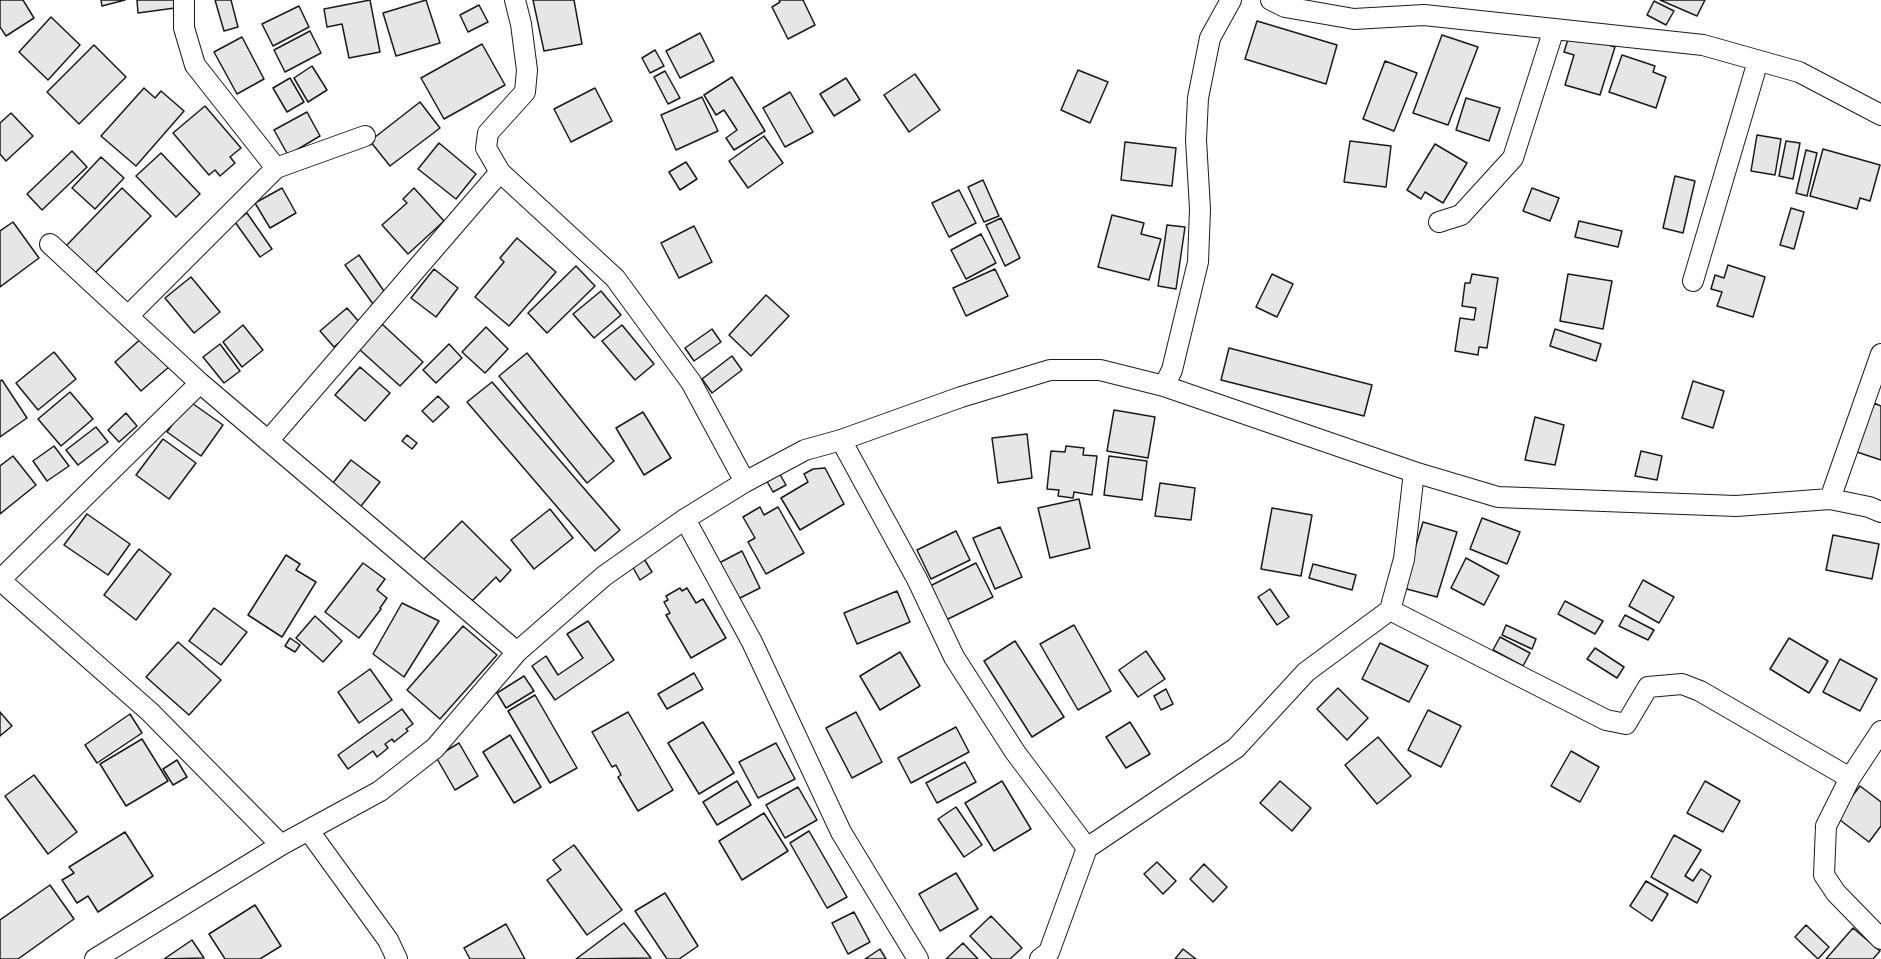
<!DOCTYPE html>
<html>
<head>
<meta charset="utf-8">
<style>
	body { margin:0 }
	canvas { display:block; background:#fff }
</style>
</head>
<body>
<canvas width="1881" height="959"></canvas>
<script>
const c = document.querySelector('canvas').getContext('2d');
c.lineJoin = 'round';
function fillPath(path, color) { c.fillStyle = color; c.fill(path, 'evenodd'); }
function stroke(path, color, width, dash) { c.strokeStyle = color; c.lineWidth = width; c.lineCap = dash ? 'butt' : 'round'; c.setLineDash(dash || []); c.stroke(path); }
const building = new Path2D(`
	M0 0H23L34 18 6 36 0 27Z
	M101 0H125L102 6Z
	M137 0H174L175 8 138 13Z
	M215 0H231L238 27 224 31Z
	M370 0 380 52 349 58 342 24 327 27 324 9Z
	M426 0 440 43 396 56 383 13Z
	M533 0H574L582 44 544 51Z
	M779 0H803L815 25 788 39 772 7 780 2Z
	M1660 0H1705L1697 16Z
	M1654 1 1674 11 1666 25 1647 15Z
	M479 5 488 22 468 32 460 15Z
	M299 6 309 27 273 46 262 24Z
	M51 17 80 45 48 80 19 52Z
	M1257 21 1337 45 1326 84 1245 59Z
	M310 31 321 53 285 72 274 50Z
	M700 33 714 61 680 78 666 51Z
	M1570 33 1615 47 1600 95 1565 85 1574 55 1564 52Z
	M1442 35 1478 47 1448 125 1413 113Z
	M242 37 264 79 237 94 214 52Z
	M482 44 505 85 444 119 421 78Z
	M94 45 126 77 79 124 47 92Z
	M655 50 664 66 650 73 642 58Z
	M1622 55 1655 66 1653 72 1666 77 1656 108 1609 92Z
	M1385 61 1417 73 1394 131 1363 119Z
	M312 66 327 90 308 102 294 78Z
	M1078 70 1108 82 1090 123 1061 110Z
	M665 71 680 98 668 104 654 77Z
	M915 74 940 110 909 132 884 95Z
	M732 77 765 131 734 150 726 138 737 130 724 110 716 115 704 95Z
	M290 78 304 102 287 112 273 88Z
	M846 78 860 100 834 116 820 94Z
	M144 88 155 98 161 91 184 111 136 166 101 136Z
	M595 88 612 121 571 142 554 109Z
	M790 92 813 132 785 147 763 108Z
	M702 97 718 131 676 150 661 115Z
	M1466 98 1500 108 1489 141 1456 130Z
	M420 102 440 128 390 166 370 141Z
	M205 106 241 148 230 157 235 163 220 176 215 170 209 175 173 133Z
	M307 112 320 136 288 155 274 130Z
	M11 113 33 136 6 161 0 154V123Z
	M1757 135 1781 139 1775 175 1751 171Z
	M764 136 783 163 748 188 729 161Z
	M1350 141 1391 146 1386 187 1344 182Z
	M1786 141 1800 143 1793 179 1779 176Z
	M1125 142 1176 148 1172 186 1121 180Z
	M439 143 476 174 456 199 418 169Z
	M1435 144 1467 163 1443 203 1425 192 1421 199 1407 190Z
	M1823 149 1880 165 1870 201 1860 198 1857 209 1810 196Z
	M1806 150 1817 153 1807 196 1796 193Z
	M72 151 87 167 42 210 27 194Z
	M161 153 200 194 176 217 136 176Z
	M101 157 124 178 95 209 72 188Z
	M686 162 697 179 680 190 669 172Z
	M1675 176 1695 181 1683 233 1663 228Z
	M983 180 999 216 984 222 968 187Z
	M122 188 151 216 93 275 65 247Z
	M282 188 296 213 270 228 255 203Z
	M414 188 444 221 408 254 382 225 407 203 403 199Z
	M1532 188 1559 198 1550 221 1523 211Z
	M959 190 976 223 949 237 932 203Z
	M1791 208 1804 212 1794 249 1780 245Z
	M247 213 272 249 260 257 235 222Z
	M1112 215 1144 223 1141 234 1161 239 1149 280 1098 267Z
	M1001 218 1020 258 1005 266 986 225Z
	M1579 221 1622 231 1618 247 1575 237Z
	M13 222 39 258 0 287V231Z
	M1167 225 1185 227 1176 289 1158 286Z
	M694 226 712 262 679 278 661 243Z
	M981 234 996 263 966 279 951 250Z
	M517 238 556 272 509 326 475 297 504 262 500 258Z
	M359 255 386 294 373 304 345 265Z
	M1728 265 1765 277 1753 317 1717 306 1722 292 1711 289 1715 275 1724 278Z
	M576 266 595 286 547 333 528 313Z
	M434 269 458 288 436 317 411 298Z
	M995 269 1008 296 966 316 953 288Z
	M1272 274 1293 284 1277 317 1256 307Z
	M1472 274 1498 278 1487 348 1479 347 1478 355 1455 351 1460 318 1474 320 1476 308 1462 306 1465 283H1470Z
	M1568 274 1612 281 1603 329 1560 321Z
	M191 277 220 312 194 333 165 298Z
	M601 291 621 315 594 338 573 314Z
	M766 295 789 316 751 356 729 335Z
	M347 308 361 324 334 347 320 331Z
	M382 324 423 362 400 386 359 349Z
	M243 325 263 350 242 367 223 342Z
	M622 325 654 364 635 380 602 341Z
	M486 327 508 349 485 373 462 352Z
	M712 329 721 342 694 361 685 348Z
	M1555 329 1601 344 1596 361 1550 346Z
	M144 336 170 366 141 391 115 362Z
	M220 344 240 371 224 383 203 357Z
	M449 344 462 358 436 383 423 370Z
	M1229 348 1372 385 1364 416 1221 380Z
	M54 352 76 379 38 410 16 383Z
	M527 353 614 461 587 483 499 376Z
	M732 356 742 370 712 393 702 379Z
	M360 367 390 393 365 421 335 395Z
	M2 380 27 418 0 437V381Z
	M1693 381 1724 391 1713 428 1682 418Z
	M492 382 620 530 595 551 467 402Z
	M70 392 93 419 61 446 38 419Z
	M438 396 449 407 433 422 422 411Z
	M189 401 223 425 201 456 167 432Z
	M1874 403 1881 406V460L1857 452Z
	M1114 410 1155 417 1148 458 1107 451Z
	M643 412 671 458 644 475 616 428Z
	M126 413 137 426 119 442 108 430Z
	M1535 417 1564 425 1555 465 1525 460Z
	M96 427 108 442 78 465 66 450Z
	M1027 434 1032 478 998 483 992 438Z
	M407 435 417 443 412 449 402 441Z
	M163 439 196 463 169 499 136 475Z
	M54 446 69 466 47 481 33 461Z
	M1066 446 1084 448 1083 455 1097 456 1092 495 1074 492 1073 498 1058 496 1059 490 1047 489 1051 451 1065 452Z
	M1641 451 1662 456 1657 480 1635 476Z
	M13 456 36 485 0 514V466Z
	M1109 456 1147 461 1142 500 1104 495Z
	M351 460 380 482 358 510 329 488Z
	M825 468 844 504 800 530 781 498 808 482 804 474 813 469Z
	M778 471 786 485 773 492 765 478Z
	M1160 483 1195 488 1191 520 1155 516Z
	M1079 499 1090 548 1050 558 1038 508Z
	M760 507 764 515 778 507 804 553 766 574 748 542 755 538 743 517Z
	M1272 508 1312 515 1301 576 1261 569Z
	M550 509 573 538 534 569 511 540Z
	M87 514 130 544 108 575 64 545Z
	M1482 518 1520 532 1507 564 1470 549Z
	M462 521 511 570 500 582 496 577 468 605 423 560Z
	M1423 522 1457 532 1437 597 1403 588Z
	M1000 527 1022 577 995 589 973 538Z
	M956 531 970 560 931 579 917 550Z
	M1833 535 1879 544 1872 579 1826 570Z
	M139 549 171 574 136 620 104 595Z
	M742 551 760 588 738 599 719 563Z
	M286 555 300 564 296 570 316 582 282 637 248 615Z
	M643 557 652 572 640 580 631 564Z
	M1466 558 1499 576 1484 605 1451 588Z
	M363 563 385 579 377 590 387 598 380 608 381 609 359 638 325 612Z
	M976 563 993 597 946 620 930 586Z
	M1313 564 1356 575 1352 590 1309 578Z
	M1643 580 1674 597 1659 623 1629 606Z
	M680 588 682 591 687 588 696 603 703 599 726 638 691 658 666 615 670 613 664 602 668 600 666 596Z
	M1270 589 1289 617 1277 625 1258 597Z
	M897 591 910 622 857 644 844 613Z
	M1565 601 1603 621 1595 634 1558 614Z
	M402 603 439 621 404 677 373 654Z
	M214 608 247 632 221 665 189 641Z
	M1625 615 1654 630 1648 640 1619 626Z
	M315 616 342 641 323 662 296 638Z
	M588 621 614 660 555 700 532 666 546 656 558 675 583 658 567 634Z
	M1074 625 1111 691 1078 710 1040 644Z
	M1506 625 1536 639 1532 649 1502 635Z
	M463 626 497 655 440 719 407 690Z
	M1500 637 1530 653 1523 666 1493 650Z
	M290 638 300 645 295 652 285 646Z
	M1789 638 1828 661 1809 693 1770 669Z
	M1015 641 1064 717 1032 737 984 661Z
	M178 642 221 680 189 715 146 677Z
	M1380 643 1428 666 1409 702 1362 679Z
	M1595 648 1624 667 1617 678 1587 659Z
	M1146 651 1165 679 1138 697 1119 670Z
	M900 652 920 686 880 710 860 676Z
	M1840 659 1877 679 1860 711 1823 692Z
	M370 669 392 700 359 723 338 692Z
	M694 673 703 689 667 709 658 694Z
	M524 676 534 691 506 708 497 693Z
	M1338 688 1368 718 1347 740 1317 709Z
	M1166 689 1173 704 1161 710 1154 696Z
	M535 695 577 768 550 783 508 711Z
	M402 709 413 724 406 729 408 731 394 742 392 739 385 744 388 748 377 757 373 751 348 769 338 755Z
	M1428 710 1461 726 1441 767 1408 750Z
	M0 712 12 726 0 736Z
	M628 712 673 790 638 811 618 777 621 775 616 765 612 767 592 732Z
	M856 712 882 762 852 778 826 728Z
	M130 714 142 733 97 763 85 745Z
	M703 722 734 773 699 794 668 743Z
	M1130 722 1150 754 1126 768 1106 737Z
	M956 727 969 752 911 783 898 758Z
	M510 735 541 787 514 803 483 752Z
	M1378 737 1411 776 1377 804 1345 765Z
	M142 739 168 781 126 806 100 764Z
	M459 743 478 776 455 790 436 757Z
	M776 743 795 779 758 798 739 762Z
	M1571 751 1599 767 1580 802 1551 786Z
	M177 760 187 777 173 785 163 769Z
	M965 762 976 782 937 803 926 783Z
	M34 775 77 832 48 854 5 796Z
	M737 781 751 805 717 825 703 802Z
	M1002 781 1031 829 994 851 965 803Z
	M1280 781 1311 808 1292 831 1260 803Z
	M1705 781 1740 801 1723 832 1687 813Z
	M1860 786 1881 802V826L1869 842 1836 817Z
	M798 787 817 820 785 838 766 805Z
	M956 807 982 845 964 857 938 819Z
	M764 813 788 851 742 880 719 841Z
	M809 831 847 897 827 908 790 843Z
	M125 832 153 876 98 912 88 896 77 903 62 880 74 873 69 867Z
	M1674 835 1701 850 1685 876 1693 881 1701 869 1711 876 1697 903 1651 877Z
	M574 845 622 910 587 935 547 880 561 870 553 860Z
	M1157 862 1176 881 1163 894 1144 874Z
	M1204 864 1227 887 1213 902 1190 879Z
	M956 873 978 909 940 931 919 894Z
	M1646 881 1668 894 1652 921 1630 906Z
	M50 885 74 919 18 959H0V920Z
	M665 893 698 946 679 959H667L635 911Z
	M255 905 281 946 260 959H225L209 934Z
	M854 912 870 942 848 954 832 923Z
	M991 916 1022 948 1010 959H992L970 936Z
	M624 923 651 958 576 959Z
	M506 924 525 959H470L464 948Z
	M1806 925 1829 947 1818 959 1795 937Z
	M1853 928 1880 951 1873 959H1826Z
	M192 940 204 958 164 959Z
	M963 943 978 959H946Z
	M880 949 886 959H865Z
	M1183 949 1196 959H1175Z`);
fillPath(building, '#e6e6e6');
stroke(building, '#1a1a1a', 1.5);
const minor = new Path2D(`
	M184 0V28L195 65 276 168
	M515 0 521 24 527 70 525 92 488 133 486 148 500 172 615 278 691 382 745 482
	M1271 0 1285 7 1354 19 1424 15 1703 45 1799 72 1881 115
	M1439 222 1461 215 1513 158 1554 29
	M50 244 200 383 517 652
	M1693 281 1758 61
	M128 316 276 168 365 136
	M1164 386 1414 472 1498 497 1736 506 1830 499 1869 507 1881 512
	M841 440 917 579 954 657 1015 752 1087 848
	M268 441 500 172
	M1830 499 1881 354
	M685 519 752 642 841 832 918 959
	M0 580 150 712 281 845
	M0 580 200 383
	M1390 610 1606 720 1626 724 1648 687 1682 684 1700 691 1850 778
	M1881 731 1850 778 1826 826 1824 875 1836 893 1881 939
	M309 831 388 940 397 959
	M95 959 281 845 380 791 435 748 517 652 604 576 685 519 745 482 805 450 841 440 961 397 1050 370H1100L1164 386 1172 370 1198 262 1200 209 1196 140 1198 98 1210 38 1231 0
	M1040 959 1049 952 1087 848 1236 748 1306 672 1390 610 1404 559 1414 472`);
stroke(minor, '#1a1a1a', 22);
stroke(minor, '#fff', 20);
</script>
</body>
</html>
